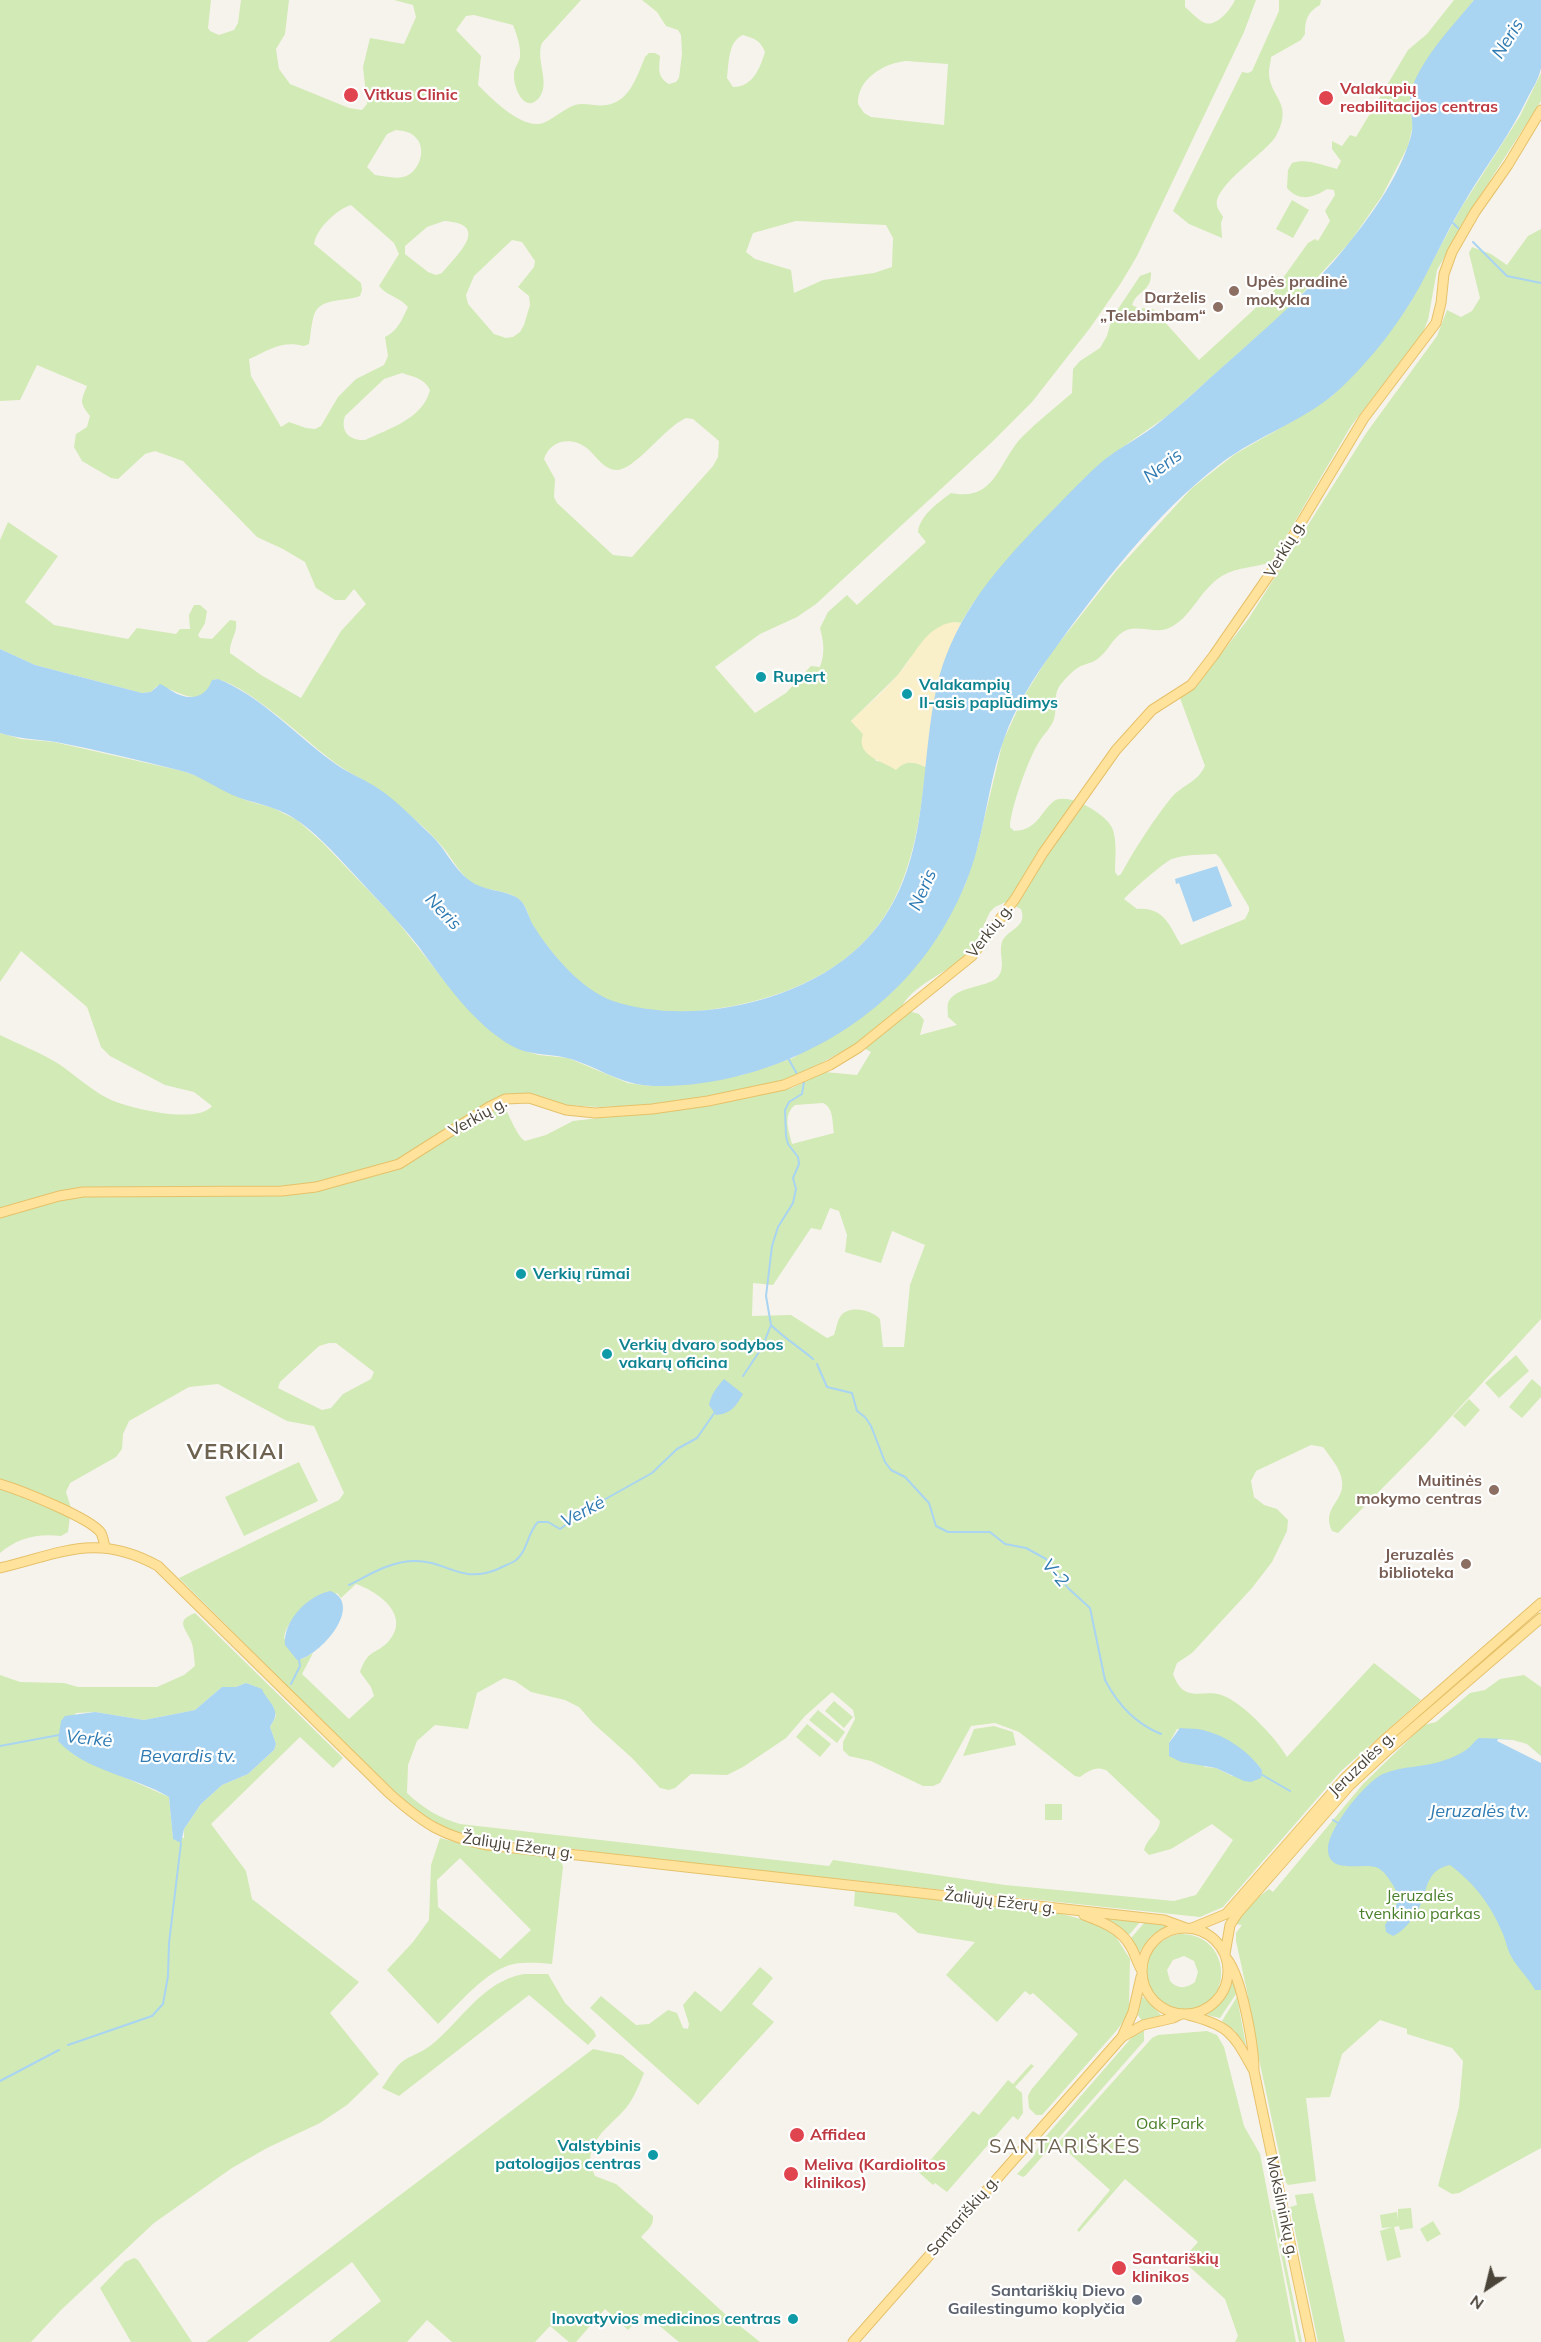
<!DOCTYPE html>
<html>
<head>
<meta charset="utf-8">
<style>
	body { margin:0 }
	#map { position:relative; width:1541px; height:2342px; overflow:hidden; background:#f6f3ec; font-family:Mulish,sans-serif }
	canvas { display:block }
	.north { position:absolute; left:1457px; top:2258px; width:60px; height:60px; -webkit-text-stroke:4px #fff; paint-order:stroke; rotate:215deg; font-size:16px; font-weight:700; line-height:24px; text-align:center; color:#4b4439 }
	.north::after { content:''; display:block; margin:auto; width:21px; height:27px; background:#4b4439; clip-path:polygon(50% 0,100% 100%,50% 72%,0 100%) }
</style>
</head>
<body>
<div id="map">
<canvas width="1541" height="2342"></canvas>
<div class="north">N</div>
</div>
<script>
const c = document.querySelector('canvas').getContext('2d');
c.lineJoin = 'round';
function fillPath(path, color) { c.fillStyle = color; c.fill(path, 'evenodd'); }
function stroke(path, color, width, dash) { c.strokeStyle = color; c.lineWidth = width; c.lineCap = dash ? 'butt' : 'round'; c.setLineDash(dash || []); c.stroke(path); }
function write(font, color, halo, rows, align = 'center') {
  c.font = font + ' Mulish,sans-serif'; c.lineWidth = 4.5; c.setLineDash([]); c.textBaseline = 'middle'; c.strokeStyle = halo; c.fillStyle = color; for (const [text, x, y, turn = 0] of rows) {
    c.save(); c.translate(x, y); c.rotate((+turn || 0) * Math.PI / 180); c.textAlign = isNaN(turn) ? turn : align; if (halo) c.strokeText(text, 0, 0); c.fillText(text, 0, 0); c.restore();
  }
}
fillPath(new Path2D(`
	M0 0H211L208 28 210 31 219 35 234 30 238 23 241 0H289L285 34 276 49 279 69 290 84 349 108 362 110 367 104 363 67 370 38 404 44 416 17 413 5 394 0H581L542 43C535 60 551 83 539 98 524 115 513 86 514 74 514 68 519 63 520 57 521 47 517 35 513 25L474 15 466 16 456 30 481 56 478 85C491 98 522 130 543 123 554 119 563 109 575 105 585 102 596 107 607 105 630 101 637 76 645 57L649 53H655L660 56C659 69 657 77 669 84L676 82 679 78 682 54 681 35 678 30 666 26 657 12 642 0H1185V7C1191 12 1198 20 1205 23 1217 27 1231 9 1235 0H1256L1244 32 1137 256 1121 283 1090 328 1032 402 992 442 816 604 797 617 760 634 715 667 755 713 786 693 811 666 820 667C825 653 824 643 820 628L828 612 847 595 857 605 926 542 918 532C920 515 938 503 951 493 996 502 998 462 1022 437 1038 421 1056 407 1072 393L1073 369 1080 361 1100 348 1107 336 1112 318 1140 276 1151 272C1152 292 1137 290 1132 305L1138 308 1153 309 1199 360 1273 292 1308 243 1315 239 1318 241 1330 221 1325 211 1335 195 1334 190 1327 189C1313 198 1299 202 1287 188L1288 170 1292 163C1306 158 1322 165 1337 169L1341 161 1332 149V141L1342 146 1350 135 1356 137 1408 50 1427 34 1454 0H1474L1435 49 1420 72 1409 102 1413 125 1408 146 1382 196 1350 242 1288 309 1170 414 1110 456 1085 478 1001 567 971 606 961 623 954 622 910 658 898 675 851 721 863 734 876 761 885 762 896 770C906 759 914 762 926 767 915 867 897 944 796 987 737 1012 630 1030 579 981 563 966 546 946 534 928 529 920 528 908 521 901 507 888 487 893 471 882 458 872 451 856 440 844 425 827 406 812 389 797 378 787 365 781 352 774 340 767 330 759 320 751 297 732 242 682 215 679 211 683 211 687 207 691 193 707 172 686 157 686L151 692 142 693 35 665 0 649V540L8 522 58 556 25 602 54 625 128 639 137 628 176 634 180 629H190L189 615 194 605H200L207 611 205 623 198 635 200 638 212 639 230 620 236 621C238 633 229 641 230 653L261 675 301 698 341 631 366 604 354 589 345 600H335L316 588 305 562 283 549 257 537 183 461 155 451 145 454 118 479 111 478 82 461 74 447 76 434 87 427 90 416C79 402 81 401 87 386L37 365 20 400 0 401ZM743 35C754 38 761 41 765 52 760 68 753 87 733 87L727 78C729 63 728 41 743 35ZM906 61 948 64 944 125 871 117 864 113 858 104C857 79 884 63 906 61ZM396 130C404 131 412 132 417 139 427 151 418 174 403 177 395 179 383 176 375 175L367 167 387 134ZM351 205 394 243 399 254 379 286C388 297 399 296 408 307 402 319 398 331 385 337L388 356 384 365 356 379 338 397 321 426 315 429 306 428 289 422 281 427 251 376 249 359C269 350 282 340 304 346L309 344C311 334 311 324 314 315 320 297 345 302 360 296L362 290 361 283 314 244C316 229 337 209 351 205ZM444 221C492 224 457 255 442 273L436 275 428 272 405 254V246L427 227ZM796 221 886 225 893 238 892 267 874 273 823 280 794 293 791 270 755 259 746 252 753 233ZM512 240 522 242 535 261 534 267 518 287 529 296 530 305 524 325 520 332 513 337 506 338 494 334 468 304 466 295 474 276ZM402 373C414 377 424 378 430 390 423 419 388 429 365 440 349 441 340 431 345 416L384 379ZM686 418 693 419 719 441 718 457 713 466 632 557 613 555 557 503 554 497 555 479 544 459C550 439 573 436 588 449 597 457 604 470 617 470 635 470 666 426 686 418Z
	M1279 0H1321L1320 5C1307 12 1305 21 1305 34L1301 40 1271 57C1271 62 1269 67 1269 71 1268 97 1295 102 1276 136 1266 153 1214 185 1217 205 1217 209 1221 213 1223 217L1221 223 1222 238 1189 224 1173 211 1242 72 1248 73 1252 71 1279 11Z
	M1541 73V101L1482 193 1437 270 1428 320 1423 332 1351 426 1271 562C1254 568 1234 567 1219 578 1200 591 1191 617 1171 627 1158 635 1141 625 1127 630 1115 634 1110 648 1101 656 1095 662 1089 663 1081 666 1074 669 1066 678 1061 684 1052 695 1058 707 1054 719 1051 728 1044 734 1039 742 1029 757 1010 810 1010 827L1014 831C1038 830 1040 812 1054 801 1068 791 1109 815 1113 830 1117 843 1115 859 1115 872L1118 876 1121 874C1136 847 1152 822 1171 798 1183 784 1196 784 1205 766L1180 698 1203 677 1249 618 1367 432 1437 336 1447 310 1461 317 1472 311 1480 298 1469 253 1472 247 1491 254 1507 265 1528 236 1541 229V1319L1426 1444 1338 1533 1332 1531C1321 1507 1345 1502 1342 1481 1341 1469 1330 1457 1323 1447L1311 1445 1256 1471 1251 1481 1254 1497 1264 1505 1277 1509 1288 1520 1287 1531 1272 1562 1252 1588 1192 1653 1177 1663 1173 1674C1185 1706 1202 1687 1224 1696 1244 1704 1276 1738 1287 1757L1374 1663 1421 1700 1341 1771 1223 1907 1200 1917 659 1860 474 1836 446 1829 432 1823 395 1794 179 1578 339 1500 344 1493 314 1426 287 1421 218 1384 189 1387 129 1421 123 1434 122 1449 116 1457 70 1483 66 1492 71 1508 68 1532 61 1536C38 1533 17 1538 0 1553V1035C18 1044 37 1051 54 1061 72 1072 88 1088 107 1098 126 1108 197 1125 212 1106L194 1092 165 1085 110 1056 101 1047 87 1007 21 951 0 982V733L21 739 54 742 182 771 205 779 245 800 273 808 297 820 322 842 394 917 451 989 477 1018 490 1030 522 1050 539 1055 568 1058 628 1083 650 1086 705 1081 742 1075 793 1058 863 1016 892 992 918 963 951 913 965 885 977 849 1003 741 1024 696 1051 653 1116 571 1192 488 1235 454 1291 422 1332 396 1374 352 1410 303 1461 208 1520 116ZM1216 854 1220 858 1249 907V911L1245 919 1181 945C1169 925 1164 907 1137 909L1124 899C1130 892 1164 862 1172 859 1185 854 1202 855 1216 854ZM1006 902 1021 909C1028 928 1008 928 1002 942 998 954 1007 968 997 978 985 988 955 986 948 1003 947 1007 948 1013 948 1017L957 1025 920 1035 924 1020 919 1014 901 1009C909 986 950 972 968 953 978 942 983 926 990 912L995 907ZM856 1044 871 1052 857 1075 825 1072 792 1088 712 1105 573 1121 546 1135 525 1141C516 1136 507 1109 500 1098L511 1095 529 1094 566 1105 598 1107 640 1106 729 1094 788 1081ZM823 1103C834 1108 832 1122 834 1133L792 1144C789 1130 782 1116 795 1105ZM830 1208 839 1211 847 1235 845 1252 881 1263 892 1231 925 1245 910 1285 904 1347H883L880 1319C872 1310 848 1304 840 1317 837 1322 836 1330 834 1335L827 1338 791 1315 752 1316 753 1283 773 1285 811 1228 821 1230ZM329 1343H336L374 1372 371 1379 343 1394 331 1408 322 1410 278 1388 280 1382 319 1346ZM356 1584C379 1592 412 1616 388 1642 375 1655 368 1649 360 1672L371 1687 374 1696 349 1719 302 1674 313 1653 302 1659 284 1638C288 1612 316 1604 337 1593L341 1598ZM504 1678 515 1681 531 1692 565 1700 579 1707 593 1723 632 1758 660 1788 669 1790 675 1788 691 1774 727 1775 743 1767 786 1738 805 1716 832 1692 853 1710 855 1719 843 1742V1750L849 1756 871 1761 923 1786H933L940 1783 971 1726 995 1723 1019 1732 1075 1776 1080 1777C1090 1770 1095 1766 1106 1770L1160 1821C1159 1833 1147 1838 1144 1850L1149 1855 1171 1849 1212 1824 1233 1840 1196 1895 1174 1901 1005 1885 833 1860 829 1866 460 1824C439 1818 423 1808 407 1793L408 1765 417 1741 435 1725 468 1729 477 1693ZM1177 1729C1210 1729 1242 1744 1262 1770L1232 1776 1216 1768 1205 1767 1169 1743Z
	M1292 200 1309 210 1293 238 1276 229Z
	M1516 1355 1529 1371 1499 1398 1485 1383Z
	M1532 1379 1541 1387V1397L1522 1418 1509 1407Z
	M1469 1399 1480 1410 1465 1427 1453 1416Z
	M299 1462 318 1501 244 1536 225 1497Z
	M195 1613 343 1758 333 1768 300 1737 211 1824 246 1871 252 1899 359 1982 330 2013 379 2074 347 2105 320 2123 267 2148 232 2168 154 2223 61 2310 31 2342H0V1675L20 1682 64 1683 78 1687H157L184 1675 195 1666C194 1658 194 1648 191 1641 185 1627 175 1621 195 1613ZM246 1683 256 1687 273 1706 276 1716 270 1727 276 1744 274 1750 248 1774 222 1785 201 1804 184 1829V1838L173 1839 169 1797 76 1756 58 1741 76 1713 95 1712 144 1720 170 1715 195 1710 222 1687H236Z
	M1524 1675 1541 1687V2148L1459 2193 1452 2194 1438 2186 1459 2107 1463 2061 1452 2048 1407 2034V2029L1380 2020 1342 2054 1330 2097 1306 2098 1316 2181 1288 2185 1285 2181 1246 1998 1248 1996 1236 1941V1933L1242 1925 1236 1924 1238 1920 1253 1901 1269 1889 1273 1892 1363 1784 1424 1725 1436 1722 1470 1693 1485 1690 1500 1679Z
	M834 1701 853 1717 844 1728 825 1711Z
	M818 1710 845 1732 837 1743 809 1720Z
	M807 1724 831 1744 820 1757 796 1737Z
	M994 1726 1013 1732 1016 1745 963 1756 974 1729Z
	M1045 1804H1062V1820H1045Z
	M440 1838 459 1843 556 1856 561 1861 563 1867 552 1964C539 1963 527 1962 514 1964 487 1969 458 2005 438 2024L387 1970 413 1942 429 1920 431 1865ZM460 1858 531 1930 500 1959 438 1907 437 1880Z
	M855 1889 1058 1913 1085 1920 1109 1931 1116 1937 1130 1959 1129 2007 1127 2016 1117 2030 1042 2115H1036L1029 2108 1028 2096 1031 2090 1078 2034 1033 1993 1030 1995 1025 1991 997 2022 946 1975 975 1942 918 1933 896 1913 854 1906Z
	M1108 1919 1140 1922 1129 1935Z
	M1145 1922 1168 1926 1151 1936 1139 1953 1131 1938Z
	M1180 1934C1231 1933 1236 2005 1188 2010 1139 2015 1129 1943 1180 1934ZM1184 1956 1194 1961 1198 1972 1195 1982C1186 1989 1177 1989 1170 1981L1167 1970 1173 1960Z
	M760 1967 773 1978 752 2004 774 2022 698 2105 590 2008 601 1996 636 2025 649 2024 668 2010 677 2013 683 2028 688 2029 689 2024 683 2005 695 1991 721 2012Z
	M524 1974H548L565 2003 594 2031 596 2036 588 2045 529 1995 399 2096 382 2088C389 2078 395 2066 406 2059 413 2055 422 2052 430 2046 462 2021 481 1982 524 1974Z
	M1232 1977 1236 1994 1220 2018 1207 2015 1224 1998Z
	M1142 1996 1163 2017 1142 2021 1138 2015Z
	M1237 1997 1246 2046 1234 2030 1222 2021Z
	M1144 2031V2041L1026 2175 1023 2177 1017 2174 1034 2156 1040 2143 1133 2036Z
	M1207 2031 1217 2035 1224 2047 1244 2126 1260 2154 1296 2342H1235L1238 2336 1225 2299 1182 2260 1198 2242 1125 2179 1079 2232 1077 2230 1110 2190 1058 2143 1152 2038 1158 2035Z
	M593 2049 622 2055 644 2073C639 2085 634 2098 626 2108 608 2129 579 2144 595 2176L616 2184 653 2216C654 2226 647 2230 641 2237L725 2314 760 2342H679L644 2313 628 2330 605 2309 576 2342H569L550 2326 535 2342H452L427 2320 407 2342H329L381 2301 352 2262 247 2342H206Z
	M1031 2064 1034 2066 1015 2087 1022 2093 1023 2113 1018 2120 1013 2116 947 2192 935 2183 933 2185 915 2169 922 2161 927 2164 973 2111 979 2115 1008 2080 1013 2084Z
	M1313 2193 1345 2342H1318L1290 2207 1297 2205 1295 2195Z
	M1411 2208 1413 2228 1400 2230 1399 2226 1394 2227 1401 2257 1387 2261 1380 2231 1392 2227 1382 2228 1380 2215 1397 2212 1398 2220V2209Z
	M1272 2210H1275L1302 2342H1299Z
	M1433 2221 1441 2234 1427 2242 1420 2229Z
	M134 2258 138 2260 192 2342H131L100 2288 125 2262Z`), '#d2eab5');
fillPath(new Path2D(`
	M954 622 961 623C936 675 933 712 926 767 914 762 906 759 896 770 883 761 855 756 863 734L851 721C867 706 884 691 898 675 915 655 925 626 954 622Z`), '#f9efc9');
fillPath(new Path2D(`
	M1474 0H1541C1541 22 1541 47 1541 68 1539 79 1532 89 1527 99 1511 133 1488 163 1468 196 1450 225 1436 256 1420 286 1400 322 1374 356 1344 385 1309 420 1259 434 1220 464 1156 513 1101 585 1054 650 1034 677 1015 707 1004 739 991 774 987 812 977 849 965 895 939 942 907 977 844 1046 746 1088 653 1086 620 1085 597 1066 567 1058 548 1053 530 1056 512 1046 473 1024 445 982 419 947 398 920 374 896 351 871 333 852 315 831 292 817 276 807 258 804 240 798 218 790 201 775 178 770 138 760 97 750 56 742 37 739 19 739 0 733V649L35 665 142 693 151 692 160 684C165 686 167 688 172 691 189 702 206 698 212 680L218 679C263 697 297 737 337 765 350 774 366 780 379 789 398 802 415 820 431 835 445 848 453 868 469 880 485 893 511 889 522 902 528 910 529 920 535 928 552 955 582 990 613 1001 690 1027 803 1002 861 945 933 876 917 775 937 686 943 658 956 630 972 605 993 572 1021 543 1048 515 1066 497 1084 477 1104 460 1122 446 1143 436 1161 421 1184 403 1205 382 1227 363 1264 330 1301 298 1334 261 1363 227 1399 180 1411 136 1416 120 1406 105 1412 88 1424 55 1452 27 1474 0Z
	M1217 866 1232 906 1193 922 1179 883 1176 884 1175 879Z
	M724 1379 743 1394C736 1406 731 1414 716 1415L709 1405C711 1394 717 1387 724 1379Z
	M330 1591C365 1604 321 1656 297 1660L285 1645C283 1621 307 1596 330 1591Z
	M246 1683 262 1689C265 1698 278 1707 275 1717 274 1721 271 1724 270 1727L276 1744 274 1750 248 1774 222 1785 201 1804 184 1829 181 1843 173 1839 169 1797C134 1776 87 1772 58 1741L61 1721 65 1716 95 1712 144 1720 170 1715 195 1710 222 1687H236Z
	M1180 1728C1188 1729 1195 1728 1203 1730 1227 1736 1248 1751 1262 1770L1261 1778 1251 1782 1244 1781 1216 1768 1181 1762 1169 1756V1743Z
	M1479 1738C1505 1739 1520 1737 1541 1756V1990H1535C1528 1977 1518 1969 1511 1956 1507 1949 1506 1941 1503 1934 1491 1905 1475 1884 1450 1865 1432 1869 1428 1880 1424 1896 1419 1911 1407 1930 1393 1936L1386 1932 1385 1925C1394 1911 1403 1901 1393 1885 1389 1879 1385 1872 1378 1868 1364 1861 1329 1876 1328 1850 1327 1830 1365 1782 1383 1774 1403 1765 1425 1768 1445 1760 1452 1758 1460 1754 1466 1750 1471 1747 1474 1741 1479 1738Z`), '#a9d4f2');
fillPath(new Path2D(`
	M1498 1739 1513 1740 1527 1744 1541 1756V1763L1497 1741Z`), '#f6f3ec');
stroke(new Path2D(`
	M1452 222 1459 229
	M1473 242 1507 276 1541 283
	M788 1058 797 1074
	M771 1325C784 1338 799 1347 813 1359
	M761 1350 771 1325 766 1296 772 1246 778 1227 793 1203 796 1189 793 1178 799 1164 798 1157 788 1144 786 1136 785 1110 789 1102 802 1094 804 1082
	M817 1364 827 1387 852 1393 857 1411 865 1417 871 1426 885 1462 891 1470 905 1477 929 1503 936 1526 948 1532H990L1005 1544 1026 1548 1046 1559 1068 1588 1090 1608 1105 1680C1118 1705 1136 1724 1161 1734
	M743 1376 759 1352
	M349 1585C369 1575 389 1562 413 1561 447 1560 461 1585 498 1569 503 1566 510 1564 515 1561 528 1551 527 1533 538 1522H548L560 1529 593 1506 652 1473 677 1449 697 1438 715 1412
	M291 1684 300 1666 299 1659
	M0 1746 59 1735
	M1259 1773 1290 1791
	M1333 1820 1338 1823
	M68 2045 152 2016 163 2004 168 1976 169 1943 181 1843
	M0 2081 59 2050`), '#a9d4f2', 2);
const major = new Path2D(`
	M0 1213 59 1196 83 1192 282 1191 316 1187 399 1164 489 1107 505 1099 529 1098 566 1110 595 1113 652 1109 708 1101 784 1085 830 1065 858 1048 972 956 1015 899 1043 853 1116 750 1152 710 1191 685 1214 655 1272 571 1364 418 1436 323 1441 303 1444 274 1452 252 1475 212 1508 165 1541 110
	M0 1484C20 1490 91 1518 101 1533 103 1537 104 1543 105 1547
	M0 1568C62 1553 97 1532 158 1566L390 1794C424 1824 442 1836 487 1845L1164 1920 1186 1928
	M1084 1915C1103 1922 1121 1929 1131 1947 1135 1954 1137 1962 1141 1969
	M1142 1971a43 43 0 1 1 86 0a43 43 0 1 1-86 0Z
	M1192 1928 1226 1914 1344 1779 1382 1742 1541 1603
	M1225 1954 1230 1925 1237 1914 1350 1785 1389 1749 1541 1618
	M1227 1959C1242 1978 1254 2046 1254 2071L1311 2342
	M1188 2015C1231 2026 1233 2034 1254 2071
	M1122 2037 1143 2025 1173 2018 1181 2014
	M853 2342 1122 2037 1133 2012 1141 1977`);
stroke(major, '#e6c16a', 11);
stroke(major, '#ffe39c', 9);
for (const [x, y, r, color] of [
	[351,95,8,"#e0444e"],
	[1326,98,8,"#e0444e"],
	[1234,291,6,"#8d6e63"],
	[1218,307,6,"#8d6e63"],
	[761,677,6,"#0f9aa8"],
	[907,694,6,"#0f9aa8"],
	[521,1274,6,"#0f9aa8"],
	[607,1354,6,"#0f9aa8"],
	[1494,1490,6,"#8d6e63"],
	[1466,1564,6,"#8d6e63"],
	[797,2135,8,"#e0444e"],
	[653,2155,6,"#0f9aa8"],
	[791,2174,8,"#e0444e"],
	[1119,2268,8,"#e0444e"],
	[1137,2300,6,"#6b7280"],
	[793,2319,6,"#0f9aa8"]
]) { const dot = new Path2D(); dot.arc(x, y, r, 0, 2 * Math.PI); c.fillStyle = color; c.fill(dot); stroke(dot, '#fff', 2); }
write('bold 16px', '#be3a42', '#fff', [
	["Valakupių",1340,89],
	["reabilitacijos centras",1340,107],
	["Vitkus Clinic",364,95],
	["Affidea",810,2135],
	["Meliva (Kardiolitos",804,2165],
	["klinikos)",804,2183],
	["Santariškių",1132,2259],
	["klinikos",1132,2277]
], 'left');
write('bold 16px', '#785e54', '#fff', [
	["Upės pradinė",1246,282,"left"],
	["mokykla",1246,300,"left"],
	["Darželis",1206,298],
	["„Telebimbam“",1206,316],
	["Muitinės",1482,1481],
	["mokymo centras",1482,1499],
	["Jeruzalės",1454,1555],
	["biblioteka",1454,1573]
], 'right');
write('16px', '#4b4439', '#fff', [
	["Verkių g.",1285,549,-59],
	["Verkių g.",990,931,-52],
	["Verkių g.",478,1117,-29],
	["Jeruzalės g.",1362,1764,-44],
	["Žaliųjų Ežerų g.",518,1846,8],
	["Žaliųjų Ežerų g.",1000,1902,7],
	["Mokslininkų g.",1282,2207,78],
	["Santariškių g.",963,2216,-49]
]);
write('bold 16px', '#0d838f', '#fff', [
	["Rupert",773,677],
	["Valakampių",919,685],
	["II-asis paplūdimys",919,703],
	["Verkių rūmai",533,1274],
	["Verkių dvaro sodybos",619,1345],
	["vakarų oficina",619,1363],
	["Valstybinis",641,2146,"right"],
	["patologijos centras",641,2164,"right"],
	["Inovatyvios medicinos centras",781,2319,"right"]
], 'left');
write('16px', '#4a7f2a', '#fff', [
	["Jeruzalės",1420,1896],
	["tvenkinio parkas",1420,1914],
	["Oak Park",1170,2124]
]);
write('bold 16px', '#5b616d', '#fff', [
	["Santariškių Dievo",1125,2291],
	["Gailestingumo koplyčia",1125,2309]
], 'right');
write('italic 18px', '#2e7ab2', '#fff', [
	["Neris",1508,39,-58],
	["Neris",1163,466,-37],
	["Neris",923,890,-66],
	["Neris",443,912,46],
	["Verkė",583,1512,-28],
	["V-2",1055,1573,49],
	["Verkė",89,1739,6],
	["Bevardis tv.",188,1757],
	["Jeruzalės tv.",1479,1812]
]);
c.letterSpacing = '1.5px';
write('20px', '#6e6250', '#fff', [
	["SANTARIŠKĖS",1065,2147]
]);
c.letterSpacing = '0px';
c.letterSpacing = '1.5px';
write('bold 22px', '#6e6250', '#fff', [
	["VERKIAI",236,1452]
]);
c.letterSpacing = '0px';
</script>
</body>
</html>
